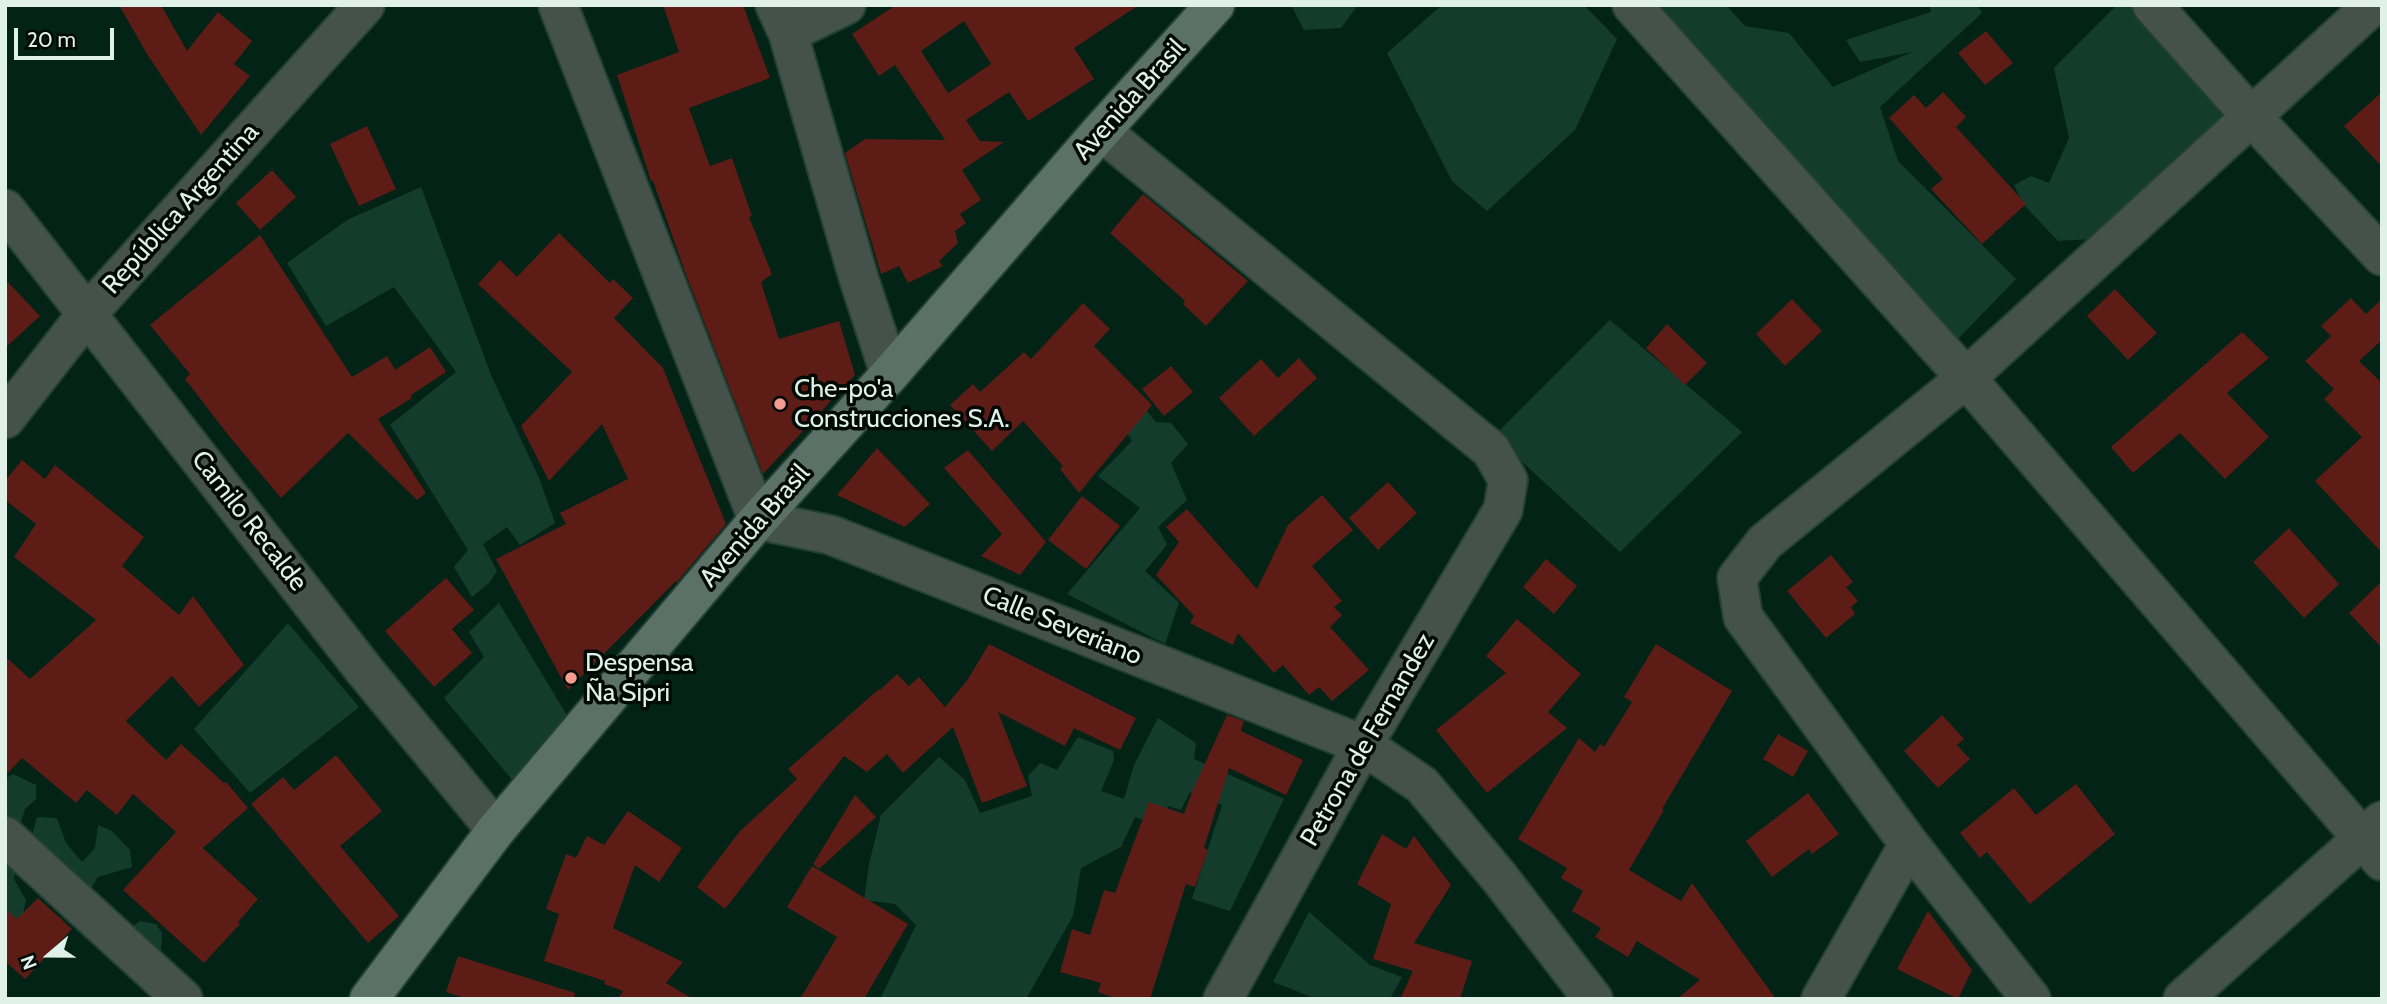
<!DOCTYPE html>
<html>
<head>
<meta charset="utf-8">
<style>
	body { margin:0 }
	#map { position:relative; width:2387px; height:1004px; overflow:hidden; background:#032317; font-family:Cabin,sans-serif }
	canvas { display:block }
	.frame { position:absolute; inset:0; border:7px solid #dff1e8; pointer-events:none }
	.north { position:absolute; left:14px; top:920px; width:70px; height:70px; -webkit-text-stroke:5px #010905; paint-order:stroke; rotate:250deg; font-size:19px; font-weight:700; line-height:28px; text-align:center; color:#dff1e8 }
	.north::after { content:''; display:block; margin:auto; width:24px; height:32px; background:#dff1e8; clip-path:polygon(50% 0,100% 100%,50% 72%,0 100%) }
	.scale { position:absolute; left:14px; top:28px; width:100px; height:32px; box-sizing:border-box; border:4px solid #dff1e8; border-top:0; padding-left:9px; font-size:21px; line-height:24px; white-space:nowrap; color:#dff1e8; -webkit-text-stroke:5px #010905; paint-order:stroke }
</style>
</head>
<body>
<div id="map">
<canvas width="2387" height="1004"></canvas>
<div class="frame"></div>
<div class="north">N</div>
<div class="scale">20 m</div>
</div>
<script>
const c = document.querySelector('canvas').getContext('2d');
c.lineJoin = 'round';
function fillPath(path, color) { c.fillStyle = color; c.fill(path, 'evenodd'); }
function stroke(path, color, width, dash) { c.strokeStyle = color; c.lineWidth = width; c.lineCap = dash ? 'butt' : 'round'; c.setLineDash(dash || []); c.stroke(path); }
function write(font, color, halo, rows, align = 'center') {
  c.font = font + ' Cabin,sans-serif'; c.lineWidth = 7; c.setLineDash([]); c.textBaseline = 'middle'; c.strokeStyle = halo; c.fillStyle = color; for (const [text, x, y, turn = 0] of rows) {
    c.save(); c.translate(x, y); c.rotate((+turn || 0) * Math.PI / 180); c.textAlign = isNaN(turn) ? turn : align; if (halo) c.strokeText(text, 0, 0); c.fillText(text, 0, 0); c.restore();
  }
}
fillPath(new Path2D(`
	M1291 5H1358L1341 28 1304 30Z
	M1442 5H1584L1617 39 1575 130 1487 211 1452 181 1387 53Z
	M1651 5H1726L1745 26 1789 33 1833 87 1912 52 1860 62 1846 40 1931 12 1930 5H1977L1982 13 1880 107 1898 161 2016 279 1957 340Z
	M2117 5H2137L2236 108 2092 239 2058 241 2024 205 2014 185 2031 176 2049 183 2069 138 2054 68Z
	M421 187 491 375 539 478 555 523 520 545 507 527 483 544 497 571 489 583 472 597 454 567 468 550 390 425 456 372 394 287 326 326 287 263 347 220Z
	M1610 320 1742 432 1620 552 1494 436Z
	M1142 405 1156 422 1171 423 1188 444 1171 463 1187 500 1158 527 1167 545 1145 571 1179 603 1165 644 1067 594 1140 508 1098 476 1132 441 1120 422Z
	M499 603 571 722 518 787 444 698 484 657 469 632Z
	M288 623 359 707 250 793 194 729Z
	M1158 718 1196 743 1194 759 1284 799 1230 911 1192 899 1222 805 1190 792 1181 810 1168 806 1159 826 1135 817 1121 847 1081 868 1073 916 1026 999H880L916 925 895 904 864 900 869 864 881 815 939 757 965 780 980 813 1032 796 1028 776 1040 763 1057 770 1078 737 1113 751 1114 760 1101 791 1124 799 1134 765Z
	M13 774 36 785V799L25 809 21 822 9 821 5 818V779Z
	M37 817 57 818 66 843 82 862 95 848 98 825 112 831 130 850 132 867 98 877 87 895 29 846Z
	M5 853 17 863 14 879 26 900 23 914 5 928Z
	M1309 912 1370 965 1402 977 1390 999H1317L1273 982Z
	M140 921 156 924 162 933 161 951 154 945 156 953 124 932Z`), '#143c2d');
fillPath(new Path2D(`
	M119 5H161L187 51 218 12 252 41 234 64 250 76 201 135 147 54Z
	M663 5H743L770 78 689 108 710 166 732 158 752 216 749 217 772 274 761 282 779 339 839 321 855 375 763 474 685 272 653 181H651L617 75 679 52Z
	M896 5H1139L1074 48 1094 79 1028 121 1009 92 966 120 980 141 1004 142 962 170 981 200 960 214 966 223 955 231 958 243 939 261 943 266 908 283 899 266 881 274 845 153 865 139 945 140 895 65 879 76 852 34ZM964 21 991 64 948 93 921 51Z
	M1986 31 2013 63 1985 85 1958 53Z
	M1943 92 1966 117 1956 127 2026 204 1982 244 1931 189 1943 179 1889 118 1914 95 1926 108Z
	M2382 92V167L2344 126Z
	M367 126 396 189 359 206 330 144Z
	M272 170 296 197 260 230 236 203Z
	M1143 194 1248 281 1206 326 1183 304 1185 301 1110 233Z
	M559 233 610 283 613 279 633 298 614 318 663 368 726 524 676 583V581L568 690 496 559 566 524 560 513 628 479 602 424 549 481 521 426 572 372 478 284 500 260 517 277Z
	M260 235 352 377 387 356 395 370 430 347 446 372 411 395 412 398 378 419 426 493 417 500 348 433 281 498 229 436 185 379 190 374 150 325Z
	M5 279 40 316 5 348Z
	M2115 289 2157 333 2128 360 2087 316Z
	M2351 298 2366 314 2382 299V340L2359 361 2382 383V553L2315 481 2362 437 2324 399 2334 389 2305 361 2331 336 2321 326Z
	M1792 299 1822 331 1785 366 1756 334Z
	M1083 303 1110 329 1094 346 1152 405 1079 493 1060 469 1063 466 1023 421 992 451 950 405 973 384 980 392 1024 352 1031 359Z
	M1667 324 1707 363 1685 385 1646 348Z
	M2242 332 2269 358 2227 393 2269 437 2225 479 2180 433 2133 473 2111 447Z
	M1299 358 1317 378 1254 436 1219 398 1261 359 1278 378Z
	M1171 366 1193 392 1164 416 1142 389Z
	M877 448 930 504 905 527 837 495Z
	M968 450 1046 542 1020 575 981 556 1002 534 944 468Z
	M22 460 45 479 55 465 144 537 122 566 179 615 193 596 244 665 199 707 172 676 126 721 166 760 181 744 224 783 226 782 248 808 203 848 258 899 238 922 240 924 204 963 123 890 176 832 133 794 117 815 87 790 76 803 22 758 5 776V656L30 679 96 620 14 557 36 524 5 500V481Z
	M1388 482 1417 513 1378 550 1349 518Z
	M1322 495 1353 530 1312 566 1342 601 1334 607 1342 615 1330 627 1369 670 1332 701 1319 687 1309 695 1283 665 1274 673 1238 633 1233 645 1190 623 1194 616 1156 575 1179 542 1166 527 1187 509 1257 589 1288 525Z
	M1082 496 1120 526 1086 569 1048 540Z
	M2289 528 2339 584 2304 618 2253 562Z
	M1831 555 1853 582 1846 587 1858 601 1851 607 1855 614 1826 638 1787 591Z
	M1546 559 1577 586 1554 614 1523 587Z
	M446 578 474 610 452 629 472 653 434 687 385 631Z
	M2382 581V648L2349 613Z
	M1517 619 1581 674 1548 712 1567 728 1487 793 1436 730 1506 673 1486 656Z
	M989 644 1136 718 1120 750 1074 728 1065 746 998 712 1027 786 982 803 953 727 903 773 887 754 867 772 844 756 725 909 697 887 740 831 797 779 788 769 879 689 880 690 897 674 909 686 919 677 945 707 968 679Z
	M1656 644 1732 691 1662 809 1664 810 1629 870 1681 901 1692 883 1776 999H1677L1700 980 1637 941 1628 957 1595 937 1601 928 1572 911 1583 891 1561 878 1567 868 1518 839 1579 738 1595 752 1600 744 1604 747 1632 702 1624 697Z
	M1227 715 1244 721 1241 731 1303 760 1286 795 1229 768 1204 848 1208 850 1195 887 1186 884 1150 999H1117L1098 992 1101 983 1060 972 1072 929 1090 935 1104 890 1115 893 1149 802 1184 814 1192 792Z
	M1942 715 1964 739 1957 745 1970 759 1938 788 1904 751Z
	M1778 734 1808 751 1793 777 1763 759Z
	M336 755 382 811 340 846 399 916 368 943 251 804 283 777 294 790Z
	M2076 784 2115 834 2030 904 1987 852 1980 858 1960 833 2014 788 2036 815Z
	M1808 793 1839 834 1812 854 1809 849 1772 877 1746 841Z
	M855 795 876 817 819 869 813 864Z
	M628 811 682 848 659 882 635 865 613 928 683 962 666 983 693 999H618L623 991 604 984 605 981 544 961 559 914 546 909 566 854 576 858 587 836 604 845Z
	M1382 834 1406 849 1414 836 1451 885 1414 943 1472 961 1460 999H1400L1413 971 1373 959 1391 904 1357 884Z
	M812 866 908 924 864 999H800L837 937 787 907Z
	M38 898 72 929 25 979 5 961V908L17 919Z
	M1928 911 1972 970 1958 999 1897 969Z
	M458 956 575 993 574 999H468L446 992Z`), '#5d1c16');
const street = new Path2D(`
	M558 5 758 520 831 535 1363 745 1422 785 1499 877 1593 999
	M775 5 788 33 858 276 890 374
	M1632 5 1966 378 2382 861
	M2152 5 2251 116 2382 256
	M788 33 846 5
	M1101 131 1491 450 1508 480 1503 510 1363 745 1223 999
	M5 209 365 671 496 830
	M5 419 87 314 365 5
	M5 836 183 999
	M1821 999 1909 844
	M2031 999 1909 844 1743 617 1737 578 1765 542 1966 378 2373 5
	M2183 999 2382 821`);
const secondary = new Path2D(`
	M369 999 496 830 758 520 890 374 1101 131 1215 5`);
stroke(street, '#224034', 42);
stroke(secondary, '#224034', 42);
stroke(street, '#45524c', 38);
stroke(secondary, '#5b7167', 38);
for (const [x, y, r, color] of [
	[780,404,7,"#f59c90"],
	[571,678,7,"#f59c90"]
]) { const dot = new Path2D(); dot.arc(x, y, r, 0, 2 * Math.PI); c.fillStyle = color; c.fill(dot); stroke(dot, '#010905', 2.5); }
write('26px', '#dff1e8', '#010905', [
	["Avenida Brasil",1130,100,-48],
	["República Argentina",181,209,-48],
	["Camilo Recalde",249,521,52],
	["Avenida Brasil",755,526,-49],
	["Calle Severiano",1062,626,22],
	["Petrona de Fernandez",1368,740,-60]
]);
write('26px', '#dff1e8', '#010905', [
	["Che-po'a",794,389],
	["Construcciones S.A.",794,419],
	["Despensa",585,663],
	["Ña Sipri",585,693]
], 'left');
</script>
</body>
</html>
